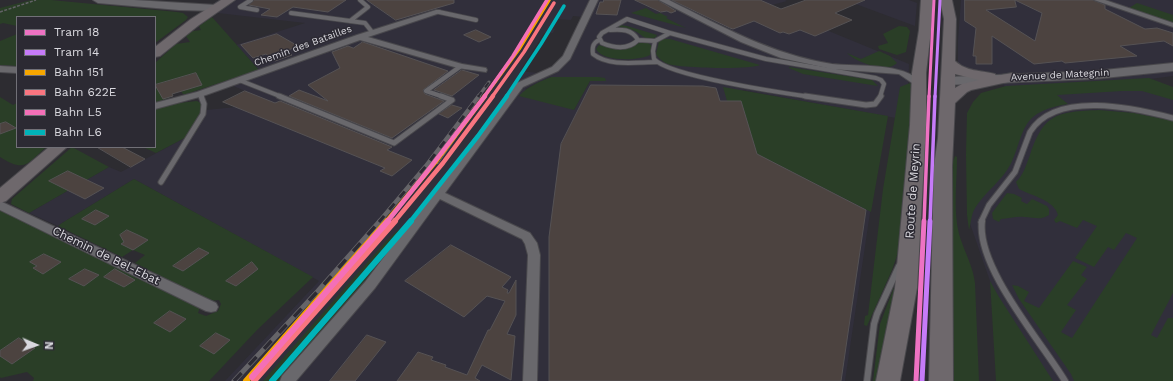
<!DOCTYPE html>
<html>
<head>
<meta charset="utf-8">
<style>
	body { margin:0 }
	#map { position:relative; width:1173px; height:381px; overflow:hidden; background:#2d2c31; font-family:"Work Sans",sans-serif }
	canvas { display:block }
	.legend { position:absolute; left:16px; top:16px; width:140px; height:132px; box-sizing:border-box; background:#2c2a33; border:1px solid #717077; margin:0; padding:5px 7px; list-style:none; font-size:12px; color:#d9d8de }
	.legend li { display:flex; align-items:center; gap:8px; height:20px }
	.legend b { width:20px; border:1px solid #717077 }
	.north { position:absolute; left:16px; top:325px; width:40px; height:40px; -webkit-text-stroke:3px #2c2a33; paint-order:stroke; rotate:92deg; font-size:11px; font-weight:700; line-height:16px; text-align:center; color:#d9d8de }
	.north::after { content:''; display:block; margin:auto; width:14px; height:18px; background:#d9d8de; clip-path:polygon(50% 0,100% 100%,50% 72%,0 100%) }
</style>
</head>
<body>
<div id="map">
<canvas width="1173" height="381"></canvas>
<ul class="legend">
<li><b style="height:5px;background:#ee72c3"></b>Tram 18</li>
<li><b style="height:5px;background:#c67bf9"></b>Tram 14</li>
<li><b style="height:5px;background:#f7a600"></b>Bahn 151</li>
<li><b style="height:5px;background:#f97580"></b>Bahn 622E</li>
<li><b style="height:5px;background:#f46fb7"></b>Bahn L5</li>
<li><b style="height:5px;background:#00b3b9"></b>Bahn L6</li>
</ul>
<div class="north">N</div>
</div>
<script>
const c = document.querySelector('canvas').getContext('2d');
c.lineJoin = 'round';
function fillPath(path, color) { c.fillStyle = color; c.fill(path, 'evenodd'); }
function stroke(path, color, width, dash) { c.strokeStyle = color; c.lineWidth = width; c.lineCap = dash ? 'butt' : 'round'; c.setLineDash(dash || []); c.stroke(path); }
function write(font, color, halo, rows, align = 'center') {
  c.font = font + ' "Work Sans",sans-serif'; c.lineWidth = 3; c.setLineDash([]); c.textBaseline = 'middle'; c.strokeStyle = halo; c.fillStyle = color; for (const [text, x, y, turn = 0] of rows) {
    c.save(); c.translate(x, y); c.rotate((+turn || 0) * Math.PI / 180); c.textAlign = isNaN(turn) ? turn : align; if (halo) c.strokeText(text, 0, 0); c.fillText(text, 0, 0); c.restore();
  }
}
fillPath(new Path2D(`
	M219 0H785L787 1 768 6 909 64 907 120 742 90 871 206 845 381H225L319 281 134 179 62 223 58 226 29 213 109 167 121 172 196 132 206 110 236 107 257 96 224 82 259 70 236 45 305 23 218 13 215 2ZM573 16 583 17 567 52 547 74 520 71 544 33H553L555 29H551L556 19 571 20ZM551 77 605 81H590L574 110 525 89Z
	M845 0H909L917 3 915 26Z
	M961 0H1173V76L1150 79 1173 87V381H997L990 281 967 215 981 98 1005 86 984 74 975 73 958 64V40Z`), '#312f3b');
fillPath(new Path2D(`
	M31 0H51L177 12 183 13 188 17 186 20 155 43V17H17V26L3 23 0 24V8Z
	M1137 3 1173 15V23L1129 8Z
	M646 8 656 14 660 13 668 17 666 18 686 28 631 13Z
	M212 17 259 70 186 94H183L181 91 172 94 173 96C166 98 161 102 155 103V63L176 44 190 42 186 36 193 31 201 30 199 26Z
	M620 25 627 26 657 35 656 37C645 43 642 33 632 30 628 28 623 28 618 27Z
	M899 26 907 27 910 31 906 52 897 55 879 49 878 46 888 43 883 34Z
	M17 34V66L0 65V41Z
	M663 39H670L760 65C751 70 678 68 668 64 663 62 658 58 656 54L659 41Z
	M642 42H647L652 46 650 55C639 61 602 62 596 49L599 45 611 48H627Z
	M879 51 890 56 897 63C886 74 856 62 847 53L861 59Z
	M789 67 872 80 878 86 803 74 789 68Z
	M551 77H598L605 78 606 81H590L574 110 519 96C528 86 539 82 551 77Z
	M1149 78 1173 87V100L1142 91H1122L1057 95 1068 104C1056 106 1042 109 1033 117 1021 127 1019 147 1012 161 1004 180 984 192 974 210 971 216 971 223 969 230L967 215 966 154 967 113 973 102 981 93 1006 86Z
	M910 83 912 86 910 87 912 88V121L899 250 892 270 867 326 864 325 865 316 868 315 883 189 900 87Z
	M723 87 888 116 871 212 757 154 741 101H727Z
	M0 97 13 105 17 103V147H46C27 164 25 173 0 157Z
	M197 101 204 105 206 110 196 132 156 153 143 147H155V109L179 103Z
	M1099 110 1134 113 1173 121V293L1151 335 1157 338 1168 318H1173V381H1074L1071 374 1019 299 1012 285 1018 286 1029 292 1024 301 1039 308 1073 261 1087 267 1081 275 1087 279 1067 305 1076 310 1061 332 1072 338 1137 238 1126 233 1114 250 1108 247 1094 267 1075 258 1097 226 1083 220 1077 228 1060 221 1056 223 1054 220 1058 215C1054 200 1032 196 1019 189L1016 182C1024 174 1026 165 1030 155 1044 113 1057 112 1099 110Z
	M72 147 109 167 29 213 11 204 12 199Z
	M955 156 957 157C957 180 953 211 959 234 964 251 973 266 975 283L979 381H950V169Z
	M134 179 313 277 257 330 209 381H33L34 378 27 372 1 378 0 377V210L4 209 200 307 198 313 206 316 218 311 221 304 219 300 210 301 135 263 145 255 133 250 122 257 58 226 62 223Z
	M1007 193 1014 194 1022 198 1021 201 1027 204 1032 199 1047 206 1049 209V215C1040 221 1034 217 1024 217 1017 216 1008 219 1001 219L999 222 993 219 992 213Z
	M414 216 348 303 280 381H263L387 240Z
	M990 281 999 297 1053 381H996Z
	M896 282H898L878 381H873L880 324Z`), '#2a3e27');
const building = new Path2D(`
	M254 0H346L328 12 293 7 277 17 261 15 270 9 249 5Z
	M367 0H454V3L396 20Z
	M604 0H621L617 15 596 14 600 2H603Z
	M635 0H658L676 11 671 13 667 11 661 12Z
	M672 0H760L781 9 806 0H865L835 13 852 20 815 36 800 30 789 34 783 32 780 33 754 21 733 29 730 28Z
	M965 0H1093L1105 5V9L1145 29 1157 28 1173 33V46L1164 41 1120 46 1137 56 1065 63 1062 61 1034 64 992 36V64H976V56H973L976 28 965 21ZM1015 0 1042 13 1035 41 986 10 1016 7Z
	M476 30 491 37 479 42 464 35Z
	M277 34 298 46 286 51 292 55 275 61 266 54 253 58 241 45Z
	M363 42 448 71 423 90 425 94 444 101 392 138 289 96 299 90 328 101 308 85 340 68 332 52 348 46 353 48Z
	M462 70 479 75 452 96 434 90Z
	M196 73 202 85 172 94 173 96 163 99 155 85Z
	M591 85 703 86 716 88 720 101H741L757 154 866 210 841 381H549V237L561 144Z
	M245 91 275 103 280 101 392 147 387 150 412 160 392 176 380 171 385 168 223 102Z
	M452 105 462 108 448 118 439 114Z
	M6 122 16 128 0 134V124Z
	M97 147H122L145 159 131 167Z
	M68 171 104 188 85 199 49 181Z
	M96 210 109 216 95 225 82 219Z
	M127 230 138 235 148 240 133 250 121 244 124 242 120 235Z
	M451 245 511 277 502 287 508 290 507 293H509L516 280V315L507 334 515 336 511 380 482 365 475 378 480 381H397L418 352 433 357 431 360 446 365 445 367 467 375 488 330H490L505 301 487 296 464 317 405 281Z
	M199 248 209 253 183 271 173 266Z
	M44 254 61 262 43 274 33 268 37 266 30 262Z
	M252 262 258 269 236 286 226 281Z
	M85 269 99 275 84 286 69 279Z
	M115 269 135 280 124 287 104 277Z
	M170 311 186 319 170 332 154 323Z
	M216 333 230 340 214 354 200 346Z
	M367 335 386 342 355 381H330Z
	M19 338 35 348 12 364 0 356V351Z`);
fillPath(building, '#4c4340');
stroke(building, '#555254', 1);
const serviceFar2 = new Path2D(`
	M251 0 240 7 257 10
	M439 12 476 20
	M291 13 365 23 372 32
	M350 21 368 7 360 0
	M610 30C621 29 632 29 638 40L655 41
	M599 40C593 43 592 47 593 54 609 67 638 62 657 62
	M638 40C628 50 614 48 602 43L599 37 602 33 627 19 670 33
	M239 80 282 97
	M200 94 202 97
	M444 97 426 91 461 66
	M811 97C783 93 668 76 654 59L653 51 655 41 670 33 766 59 876 78 881 80 884 84 880 97`);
const serviceFar1 = new Path2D(`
	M279 96 394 143 452 100 441 96
	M805 96 866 105 875 104 881 96
	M161 182 203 114 204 104 201 96
	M981 222 989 205 1015 172 1030 132C1056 90 1134 108 1173 118`);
const service = new Path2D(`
	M982 221C976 267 1041 341 1065 381
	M867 381 874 324 877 314 899 266`);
const minor = new Path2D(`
	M590 0H598L570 59 558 71 523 87 445 193 530 233 537 243 540 255 537 381H523L528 255 525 244 522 239 440 199 375 288 296 381H280L282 376 365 282 517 83 552 67 563 56Z
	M659 0H669C721 26 773 55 832 64 859 67 904 62 922 83L921 85H915L899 74 832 69 781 58 741 42Z
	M1094 0H1105L1173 23V27Z
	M436 10H439L443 12 368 37 462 64 486 68 487 70 486 72 458 68 360 40 203 96 155 109V103L197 92 357 35Z
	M0 66 17 67V73L0 72Z
	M0 201 216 303 218 307 216 311 211 312 206 311 0 210Z`);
const secondary = new Path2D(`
	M93 0H134L216 5 221 8 216 11 179 10 98 3Z
	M1173 63V71L1094 79 947 85 943 84 941 81 943 78 947 77 1094 71Z`);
const primary = new Path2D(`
	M221 0H235L199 25 160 56 155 57V47L191 19Z
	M921 0H933L931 30 926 73V125L917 288 900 381H876L895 288 910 125 912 73 919 30Z
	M940 0H952L956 19 955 61C967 72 980 70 995 74L996 76 1012 73 1017 74 1019 77 1017 80 971 90 967 92 955 103 952 166 953 381H929L934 166 938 138 944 19ZM955 74 979 80 962 84 955 88Z
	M49 147H67L6 201 0 203V188Z`);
stroke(serviceFar2, '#49484c', 5.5);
stroke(serviceFar1, '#49484c', 7);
stroke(service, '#49484c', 8);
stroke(minor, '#49484c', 2);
stroke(secondary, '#49484c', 2);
stroke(primary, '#49484c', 2);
stroke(new Path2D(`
	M0 12 36 0`), '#636267', 1.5, [3, 1.5]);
stroke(serviceFar2, '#69686c', 4);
stroke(serviceFar1, '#69686c', 5);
stroke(service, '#69686c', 6);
fillPath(minor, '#69686c');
fillPath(secondary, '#69686c');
fillPath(primary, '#6e686c');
const railFar2 = new Path2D(`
	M478 97 489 82`);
const railFar1 = new Path2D(`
	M437 162 455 136
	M379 222 426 166 479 96`);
const rail = new Path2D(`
	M234 381 318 291 380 221`);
stroke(railFar2, '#656468', 3);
stroke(railFar1, '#656468', 4.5);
stroke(rail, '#656468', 5);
stroke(railFar2, '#2c2a33', 2, [6]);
stroke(railFar1, '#2c2a33', 3, [8]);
stroke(rail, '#2c2a33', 3.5, [11]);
stroke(new Path2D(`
	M484 97 519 49 549 0`), '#f7a600', 3.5);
stroke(new Path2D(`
	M386 222 437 160 485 96`), '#f7a600', 4.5);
stroke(new Path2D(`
	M246 381 387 221`), '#f7a600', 6);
stroke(new Path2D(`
	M492 97 524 52 554 3`), '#f97580', 3.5);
stroke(new Path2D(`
	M394 222 443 163 493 96`), '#f97580', 4.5);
stroke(new Path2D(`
	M254 381 395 221`), '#f97580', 6);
stroke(new Path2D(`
	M484 97 513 56 547 0`), '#f46fb7', 3.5);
stroke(new Path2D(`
	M387 222 426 173 485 96`), '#f46fb7', 4.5);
stroke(new Path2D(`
	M252 377 388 221`), '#f46fb7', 6);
stroke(new Path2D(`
	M506 97 541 44 564 6`), '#00b3b9', 3.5);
stroke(new Path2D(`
	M410 222 478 136 507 96`), '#00b3b9', 4.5);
stroke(new Path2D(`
	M272 381 411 221`), '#00b3b9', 6);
stroke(new Path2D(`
	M929 97 934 0`), '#ee72c3', 3);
stroke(new Path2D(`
	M924 222 929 96`), '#ee72c3', 3.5);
stroke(new Path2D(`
	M916 381 924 221`), '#ee72c3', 5);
stroke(new Path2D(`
	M935 97 940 0`), '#c67bf9', 3);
stroke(new Path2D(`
	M930 222 935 96`), '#c67bf9', 3.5);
stroke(new Path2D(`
	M922 381 930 221`), '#c67bf9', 5);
write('10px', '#d9d8de', '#2c2a33', [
	["Chemin des Batailles",303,46,-20],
	["Avenue de Mategnin",1060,75,-3]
]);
write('12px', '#d9d8de', '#2c2a33', [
	["Route de Meyrin",913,191,-86],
	["Chemin de Bel-Ebat",106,256,26]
]);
</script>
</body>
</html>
